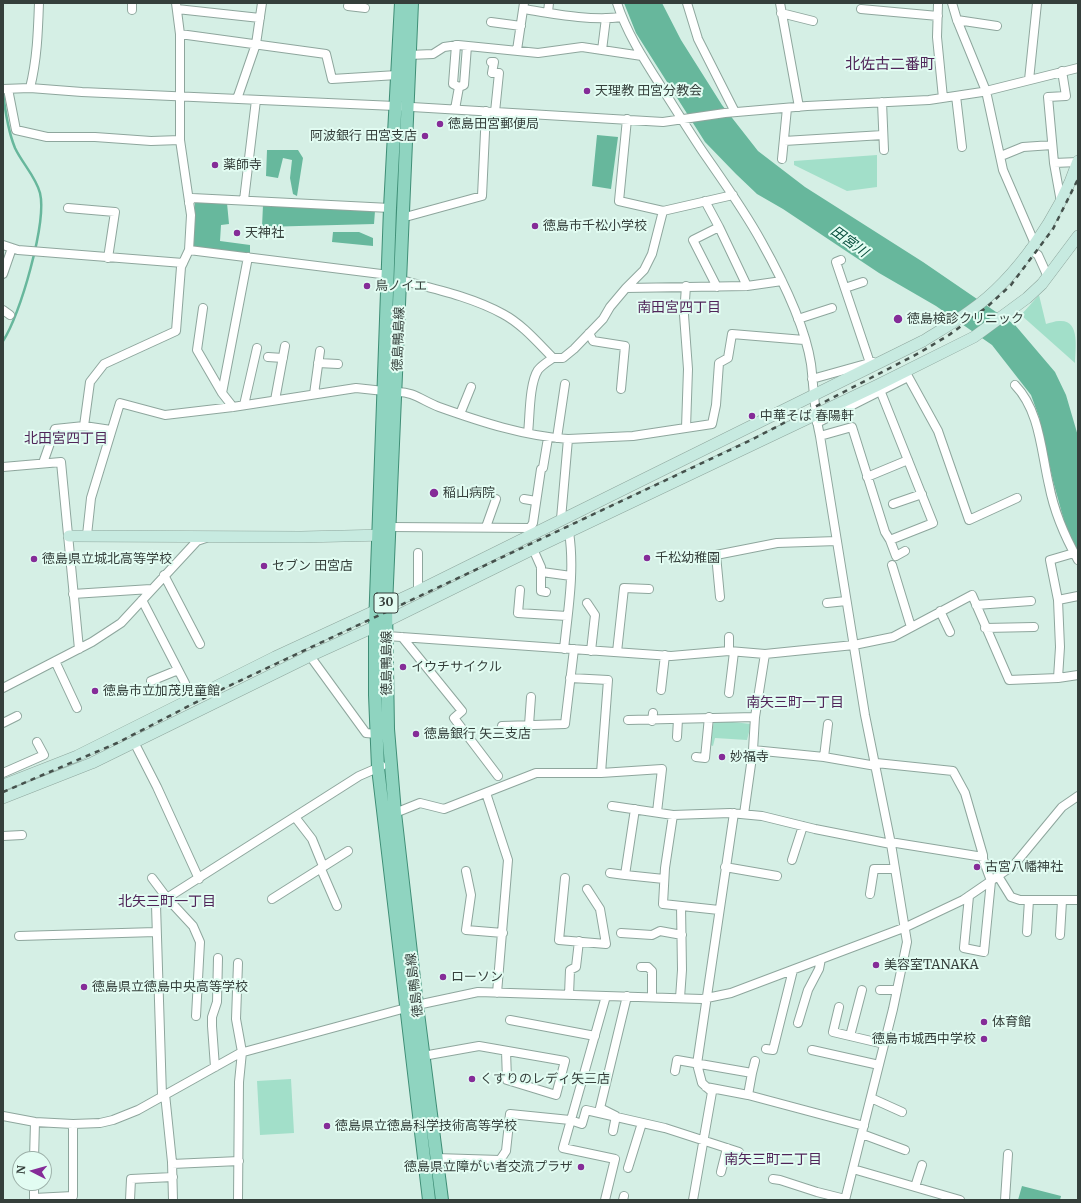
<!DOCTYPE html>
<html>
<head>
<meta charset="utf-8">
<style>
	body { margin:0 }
	#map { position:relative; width:1081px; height:1203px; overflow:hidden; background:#d5efe5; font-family:Merriweather,serif }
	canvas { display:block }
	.frame { position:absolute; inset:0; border:4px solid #353f3b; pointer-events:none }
	.north { position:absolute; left:12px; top:1151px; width:40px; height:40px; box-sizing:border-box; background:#e2fcf2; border:1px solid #9db0a9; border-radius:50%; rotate:276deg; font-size:11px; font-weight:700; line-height:16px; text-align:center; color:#353f3b }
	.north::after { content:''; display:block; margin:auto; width:14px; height:18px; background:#852c98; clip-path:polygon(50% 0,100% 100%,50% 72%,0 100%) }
</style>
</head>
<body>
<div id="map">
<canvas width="1081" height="1203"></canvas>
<div class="frame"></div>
<div class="north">N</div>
</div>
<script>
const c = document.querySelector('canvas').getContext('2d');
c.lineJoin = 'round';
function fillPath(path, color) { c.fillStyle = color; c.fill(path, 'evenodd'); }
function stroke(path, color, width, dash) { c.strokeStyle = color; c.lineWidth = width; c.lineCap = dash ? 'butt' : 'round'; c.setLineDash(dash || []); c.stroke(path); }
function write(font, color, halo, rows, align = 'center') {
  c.font = font + ' Merriweather,"Noto Sans JP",serif'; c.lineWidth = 4; c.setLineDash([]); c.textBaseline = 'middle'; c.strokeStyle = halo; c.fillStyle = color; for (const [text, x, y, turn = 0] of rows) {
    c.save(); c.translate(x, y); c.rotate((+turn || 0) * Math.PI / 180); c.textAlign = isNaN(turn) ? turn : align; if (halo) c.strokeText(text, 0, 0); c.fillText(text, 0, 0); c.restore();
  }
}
fillPath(new Path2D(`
	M877 155V187L847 191 794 165V161Z
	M1039 295 1046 324C1050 323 1055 321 1059 321 1081 319 1075 350 1075 363L1021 315Z
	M714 720 751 724 747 740 715 738 713 746 710 745Z
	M291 1079 294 1133 260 1135 257 1081Z`), '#a2dfc9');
fillPath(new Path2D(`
	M267 150H298L303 158 297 196 293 194 290 178 292 160 283 158 278 178 266 176Z
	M195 203H227L229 224 221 225 220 241 250 245V256L191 247Z
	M263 205 375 211 374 224 262 227Z
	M333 232H359L373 238V246L332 242Z`), '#67b89d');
fillPath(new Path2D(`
	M624 3H662L681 40 722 105 758 151 805 187 923 262 1015 325 1055 372 1066 395 1078 436V553L1070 542 1053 481 1039 417 1031 395 992 345 936 306 879 273 783 209 757 194 736 174 705 142 636 33Z
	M597 135 618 137 611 189 592 186Z
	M1022 1186 1061 1196 1060 1200H1018Z`), '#67b79c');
stroke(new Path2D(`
	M3 92C5 110 8 131 15 148 22 163 36 177 40 193 47 222 20 316 3 341`), '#67b79c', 2.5);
const street = new Path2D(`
	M617 3C627 34 645 61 662 88 676 110 689 131 703 152 723 181 744 210 761 241 780 275 805 325 811 364 814 389 814 411 820 436L865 715 891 844 907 942 893 1009 845 1200
	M687 3 698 39 735 112
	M780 3 799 107
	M952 3 957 20 986 91 1003 170 1035 244
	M938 4 937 37 943 98
	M348 6 365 8
	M177 9 260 18
	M524 9C555 14 590 21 622 17
	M861 9 938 16
	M132 10V3
	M548 12 549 3
	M781 13 813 21
	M957 20 997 26
	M491 22 521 26
	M180 34 326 54 332 79 397 75
	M456 45 453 84 459 87
	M517 50 524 3
	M602 50 606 18
	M409 55 433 54 444 47 458 45 538 53 582 47 642 56
	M491 62H494L492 73H499L495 112
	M1029 80 1037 3
	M30 88C37 60 38 32 39 3
	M3 89 30 88 82 92 395 106 663 122 725 113 807 106 929 100 982 92 1078 68
	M8 89 16 130 47 137H95L151 141 180 140
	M956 96 962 147
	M237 99 256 44 262 3
	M882 102 884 150
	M455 109 459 87 464 85 467 46
	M627 119 619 201 663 211 733 195
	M784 141 883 135
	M1001 156 1023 147 1052 145
	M782 159 787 108
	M1054 163 1078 162
	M244 200 256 100
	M705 201 719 227 693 240 717 287
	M1061 202 1054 163 1048 97 1066 96 1062 71
	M189 203 192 198 390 208
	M68 208 115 212 108 258
	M663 211 652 254 644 270 626 288 747 286 782 281
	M403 215 409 216 482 196 486 111
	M719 227 747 286
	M3 245 18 250 183 263
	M1030 249 1038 255 1048 277
	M189 250 389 275
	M841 260 836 262 870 363
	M3 274 12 248
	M401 280C435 289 472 297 503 314 522 324 538 343 553 358H563L574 349 603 319 610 307 626 288
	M845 288 863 282
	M203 308 197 350 222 393
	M3 310 10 315
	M798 319 832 308
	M589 333 593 341 625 346 621 389
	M268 357 283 358
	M318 363 338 364
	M905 371 938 431 969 520 1017 498
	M812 379 873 362
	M1015 385C1040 411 1041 451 1049 485 1054 511 1065 537 1078 560
	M397 392C412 391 425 402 439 407 481 422 524 436 568 439L561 519
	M314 394 320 351
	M275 400 285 346
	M244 405 257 348
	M233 407 222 393 248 257
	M460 414 471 387
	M817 423 908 377
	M686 428 688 369 684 315 686 286
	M111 430 84 426 90 382 104 364 176 331 181 267 189 250 191 215 180 140V34L176 3
	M528 433C530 417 529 384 538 370 542 365 547 362 553 358
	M820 436 852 427 885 532 890 540 933 523 878 385
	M557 438 565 384
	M568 439 633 436 712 424 716 405 719 363 728 358 732 334 804 340
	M43 463 55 429 84 426
	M3 467 61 462 79 649
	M867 477 908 460
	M524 499 536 501
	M893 504 922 494
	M390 527 530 528 533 533
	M486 527 496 499
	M530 528 533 523 541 469 543 468 548 438
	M87 535 91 498 120 403 165 415 233 407 356 388 384 391
	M890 540 896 556 905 551
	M533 549 541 567V591L546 592
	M1074 553 1050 560 1058 600 1078 596
	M892 565 911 627
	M542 572 571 576
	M164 575 200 644
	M520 590 518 613 567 616
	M418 591V553
	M73 594 151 589
	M720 597 716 555 777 543 837 541
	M142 600 185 683
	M1058 600 1060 647 1058 678 1078 675
	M587 603 595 615 591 651
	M827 603 846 601
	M976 605 1031 601
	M940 611 950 632
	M985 628 1034 627
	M387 636 671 656 729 651 765 654 854 645 893 637 972 595 1009 680 1058 678
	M402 637 462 711 454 718 498 776
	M729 637V651
	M564 649C568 610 575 571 569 532
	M617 652 624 588 649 589
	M765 654 755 717 753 750 824 757 876 766
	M310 656 366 733 376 734
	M55 661 77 708
	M151 681 178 670
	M3 688 92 642 121 623 197 541 206 538
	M661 690 665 655
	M729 693 734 652
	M628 720 755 717
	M652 721 653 713
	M3 723 17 716
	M529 725 531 697
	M501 735 502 726 565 724 574 649
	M677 737 678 719
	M134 742 157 787 199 879
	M696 757 705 758 709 717
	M824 757 828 724
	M876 763 953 771 965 793 983 855V859L991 881 984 952 964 948 969 896
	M3 773 44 755 37 742
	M601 773 662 769 657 812
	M486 793 508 860 497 993
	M612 806 673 815 730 813 762 816 815 829 891 844
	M635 809 625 875 664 879
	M395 813 420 803 444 809 536 773H601L608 680 570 678
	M744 814 753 750
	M673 815 665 868 663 904 719 910
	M295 817 312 839 323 866
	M3 836 22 835
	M890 842 983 857
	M792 860 803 826
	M725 867 777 876
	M321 869 337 906
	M466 871 471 895 466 930 503 933
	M610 873 625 875
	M998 876 1011 897 1020 900H1078
	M152 878 167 898 193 926 200 942 196 1016
	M565 878 559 940 606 944 600 909 587 889
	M870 894 874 869H895
	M272 899 348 851
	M1027 932 1029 900
	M621 933 652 935 660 931 682 935
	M1060 935 1062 901
	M19 936 156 932
	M238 963 236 1019 242 1052 239 1082 238 1200
	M641 967H648L652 971V997
	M880 990H897
	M569 995 570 970 576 967 579 941
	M680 998 682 970 681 906
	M839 1007 833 1032 884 1044
	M510 1020 595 1036
	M798 1023 808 990 819 969 821 959
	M850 1036 862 990
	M766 1049 773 1050 793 970
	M812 1050 879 1065
	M423 1056 479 1046 565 1061 556 1095 507 1080 506 1051
	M215 1067 212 1026V1017L217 1002 218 958
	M675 1071 677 1060 752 1073 748 1095 706 1087
	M752 1073 755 1061
	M165 1094 172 1162 173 1200
	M748 1095 864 1126
	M162 1096 156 905 359 776 382 766
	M871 1098 902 1112
	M3 1116 35 1122 73 1124 100 1123 113 1120 138 1110 240 1053 417 1005 478 992 702 999 731 993 906 927 963 900 1014 865 1062 807 1078 796
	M613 1131 616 1116 600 1108 627 996
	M862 1134 905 1150
	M436 1158 500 1160 506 1151 510 1114 570 1120 582 1124 586 1110 665 1128 739 1152
	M34 1159 35 1122
	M172 1164 239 1161
	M628 1168 642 1123
	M853 1169 960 1200
	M721 1172 727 1148
	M773 1179 780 1180 817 1192 845 1199
	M34 1183V1200
	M915 1187 922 1165
	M34 1198 73 1196V1124
	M130 1200 131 1179 173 1177
	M605 1200 615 1159 563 1148 606 996
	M623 1200 624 1196
	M693 1200 712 1092 702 1083 697 1064 734 813
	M1005 1200 1008 1154`);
const secondary = new Path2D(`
	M69 536 301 537 386 535
	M3 785 77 756 275 657 418 591 923 341C939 331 955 322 970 311 1017 278 1060 215 1078 161
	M3 798 92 763 310 656 387 621 533 549 878 385 974 337 1027 298 1042 284 1078 236`);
const primary = new Path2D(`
	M401 3 390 208 375 626V695L378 768 429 1200
	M412 3 386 606 388 729 395 813 417 1005 442 1200`);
stroke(street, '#8ea69d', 10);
stroke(secondary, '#8ea69d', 12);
stroke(primary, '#3f8e76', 14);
stroke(street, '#fff', 8);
stroke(secondary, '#c7eae0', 11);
stroke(primary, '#8fd4c0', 12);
stroke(new Path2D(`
	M3 792 117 743 214 693 751 440 919 353 949 335 987 307 1011 285 1053 229 1078 179`), '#45514c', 2.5, [5, 5]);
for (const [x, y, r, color] of [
	[587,91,4,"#852c98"],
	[440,124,4,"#852c98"],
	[425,136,4,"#852c98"],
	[215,165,4,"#852c98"],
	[535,226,4,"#852c98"],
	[237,233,4,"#852c98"],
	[367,286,4,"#852c98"],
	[898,319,5,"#852c98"],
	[752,416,4,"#852c98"],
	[434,493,5,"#852c98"],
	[647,558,4,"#852c98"],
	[34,559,4,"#852c98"],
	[264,566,4,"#852c98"],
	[403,667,4,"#852c98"],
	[95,691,4,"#852c98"],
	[416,734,4,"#852c98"],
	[722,757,4,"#852c98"],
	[977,867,4,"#852c98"],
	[876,965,4,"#852c98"],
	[443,977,4,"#852c98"],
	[84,987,4,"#852c98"],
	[984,1022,4,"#852c98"],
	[984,1039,4,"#852c98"],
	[472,1079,4,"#852c98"],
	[327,1126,4,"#852c98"],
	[581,1167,4,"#852c98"]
]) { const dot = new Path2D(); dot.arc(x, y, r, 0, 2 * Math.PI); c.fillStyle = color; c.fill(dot); stroke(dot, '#e2fcf2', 1.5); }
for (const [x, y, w] of [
	[386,603,24]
]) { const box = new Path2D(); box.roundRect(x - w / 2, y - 10, w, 20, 3); c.fillStyle = '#e2fcf2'; c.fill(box); stroke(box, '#353f3b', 1); }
write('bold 12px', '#353f3b', null, [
	["30",386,603]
]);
write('13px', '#353f3b', '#e2fcf2', [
	["天理教 田宮分教会",595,91],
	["徳島田宮郵便局",448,124],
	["阿波銀行 田宮支店",417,136,"right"],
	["薬師寺",223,165],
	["徳島市千松小学校",543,226],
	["天神社",245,233],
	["鳥ノイエ",375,286],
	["徳島検診クリニック",907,319],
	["中華そば 春陽軒",760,416],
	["稲山病院",443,493],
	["千松幼稚園",655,558],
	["徳島県立城北高等学校",42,559],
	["セブン 田宮店",272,566],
	["イウチサイクル",411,667],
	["徳島市立加茂児童館",103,691],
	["徳島銀行 矢三支店",424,734],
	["妙福寺",730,757],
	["古宮八幡神社",985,867],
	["美容室TANAKA",884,965],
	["ローソン",451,977],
	["徳島県立徳島中央高等学校",92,987],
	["体育館",992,1022],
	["徳島市城西中学校",976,1039,"right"],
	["くすりのレディ矢三店",480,1079],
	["徳島県立徳島科学技術高等学校",335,1126],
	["徳島県立障がい者交流プラザ",573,1167,"right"]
], 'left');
write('13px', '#353f3b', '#e2fcf2', [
	["徳島鴨島線",399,339,-88],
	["徳島鴨島線",387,663,-90],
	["徳島鴨島線",415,985,-97]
]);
write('italic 14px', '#054d3b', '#e2fcf2', [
	["田宮川",849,242,36]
]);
write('14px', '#502559', '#e2fcf2', [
	["南田宮四丁目",679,308],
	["北田宮四丁目",66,439],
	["南矢三町一丁目",795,703],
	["北矢三町一丁目",167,902],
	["南矢三町二丁目",773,1160]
]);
write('15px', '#502559', '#e2fcf2', [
	["北佐古二番町",890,65]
]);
</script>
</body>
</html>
